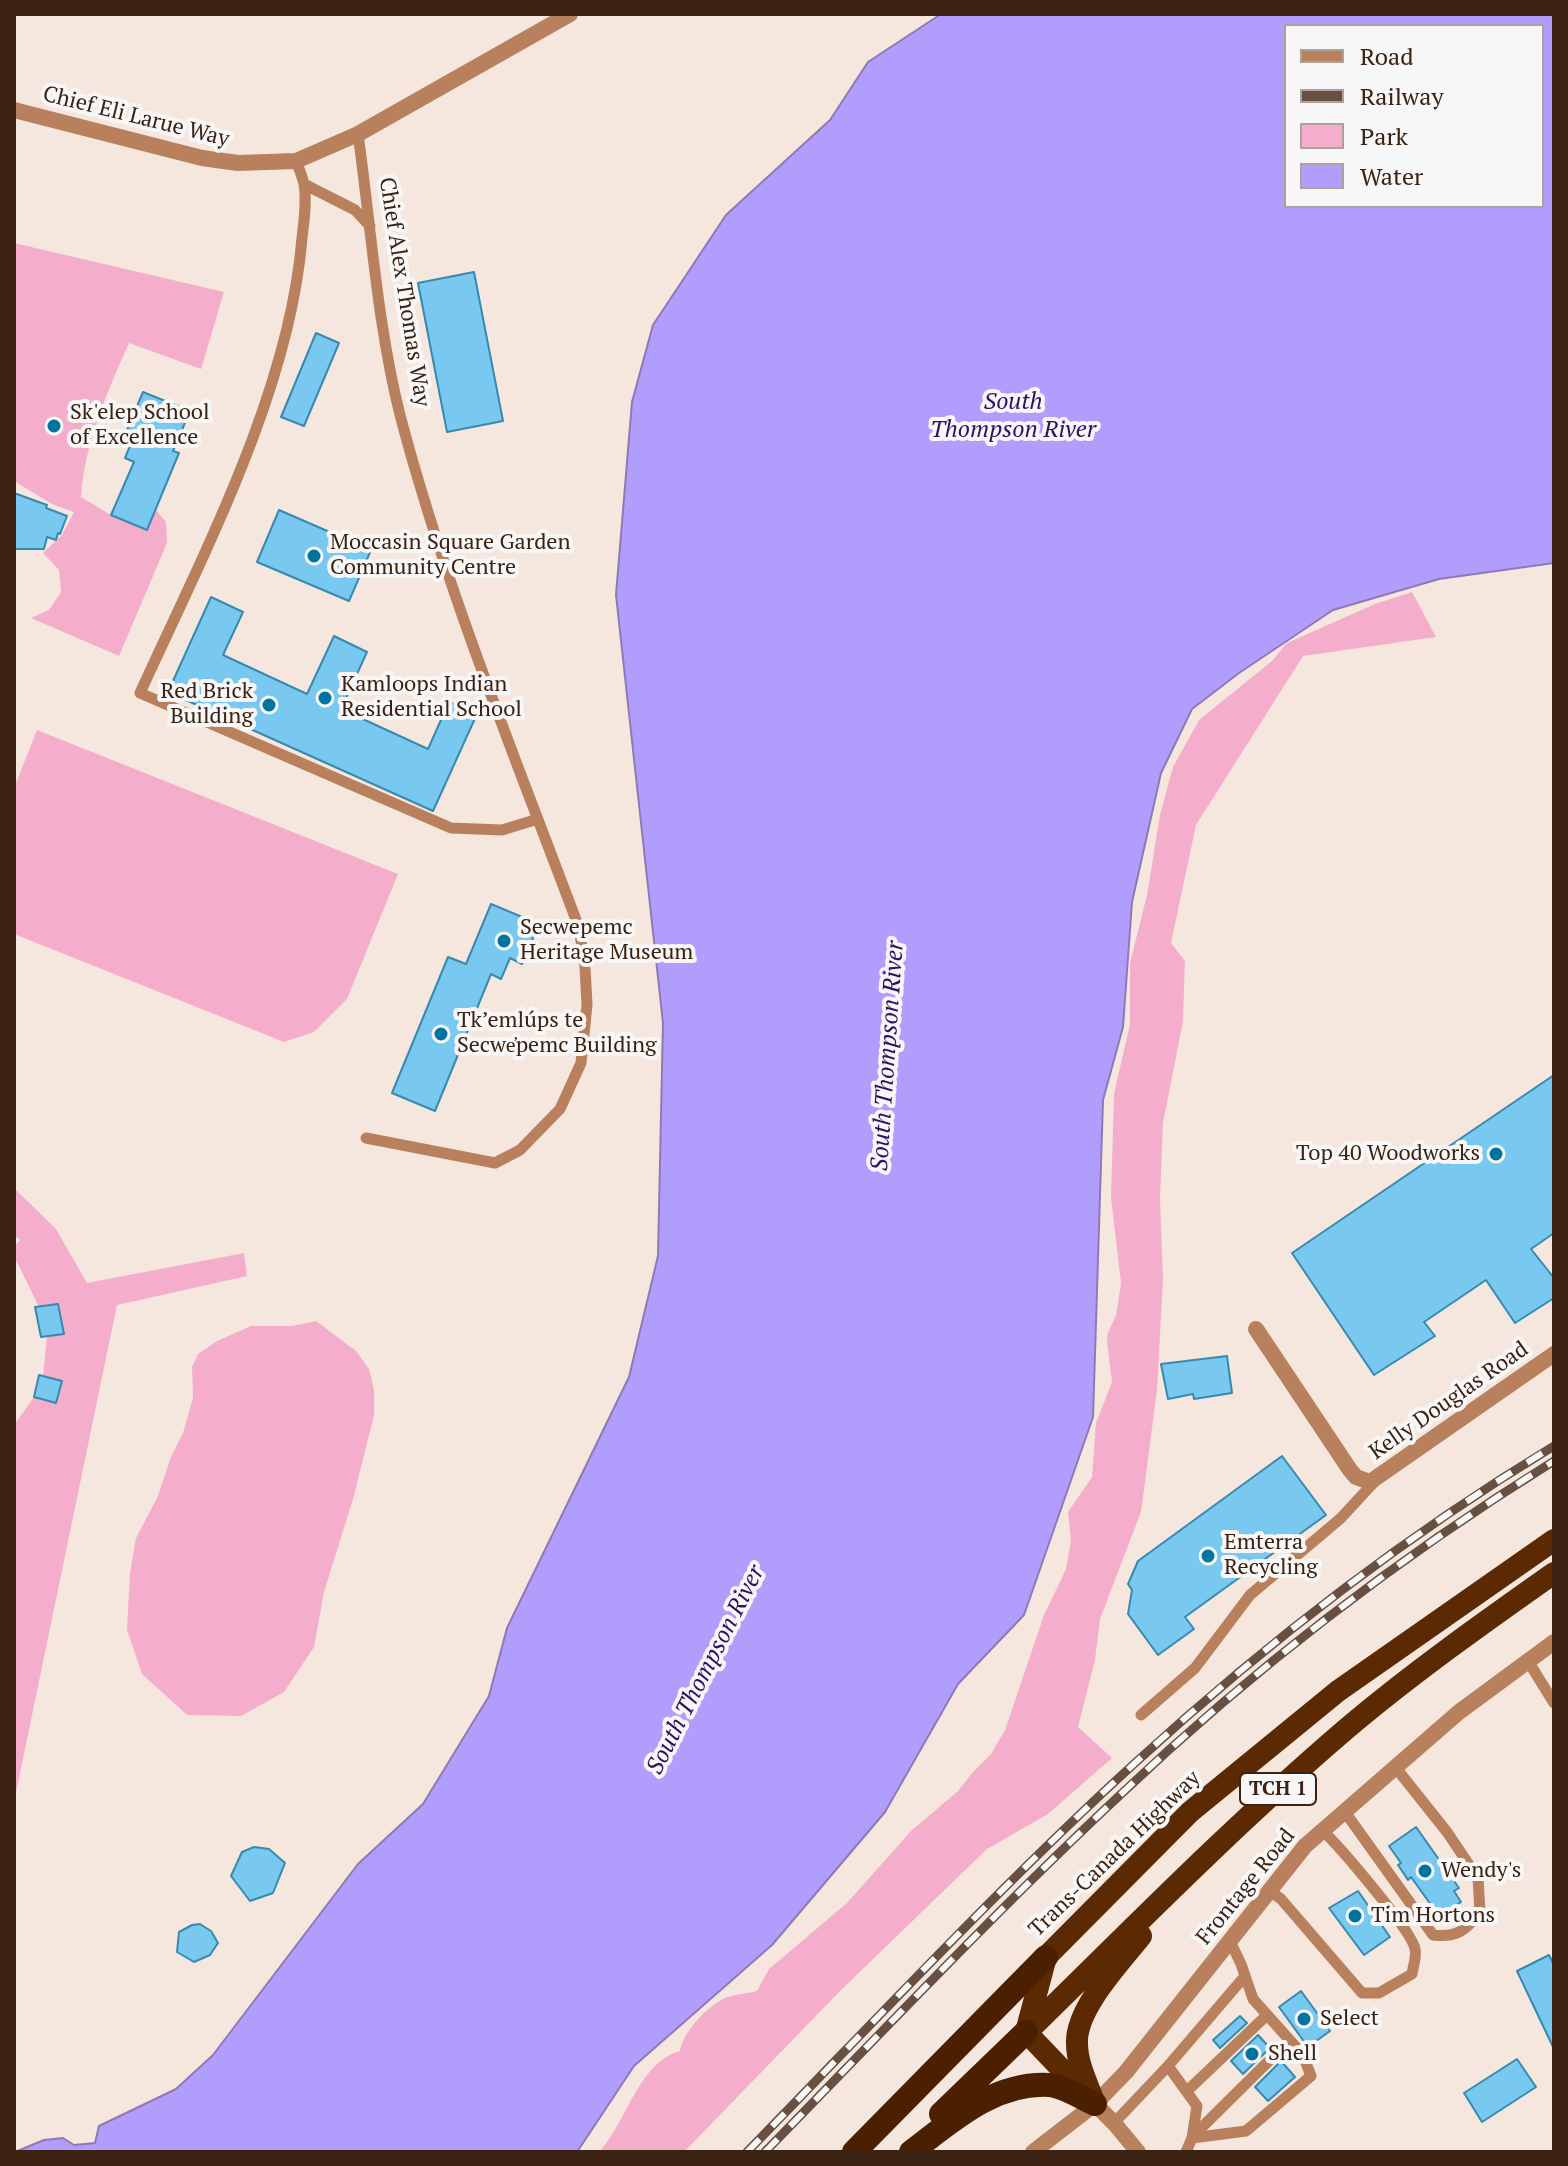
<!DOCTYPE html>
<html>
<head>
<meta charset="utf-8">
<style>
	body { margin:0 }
	#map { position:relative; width:1568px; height:2166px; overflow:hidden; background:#f5e7de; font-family:"PT Serif",serif }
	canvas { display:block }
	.frame { position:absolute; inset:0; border:16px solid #3c2212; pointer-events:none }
	.legend { position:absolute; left:1284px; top:24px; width:260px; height:184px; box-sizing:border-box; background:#f7f7f7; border:2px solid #aca29b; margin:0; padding:10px 14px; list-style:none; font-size:24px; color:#3c2212 }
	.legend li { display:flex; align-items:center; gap:16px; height:40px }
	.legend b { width:40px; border:2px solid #aca29b }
</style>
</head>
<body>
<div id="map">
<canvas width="1568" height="2166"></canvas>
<div class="frame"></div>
<ul class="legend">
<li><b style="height:10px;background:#b9805d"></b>Road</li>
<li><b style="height:10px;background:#675042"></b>Railway</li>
<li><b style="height:22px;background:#f4aecc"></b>Park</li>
<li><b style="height:22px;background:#b19efc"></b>Water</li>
</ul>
</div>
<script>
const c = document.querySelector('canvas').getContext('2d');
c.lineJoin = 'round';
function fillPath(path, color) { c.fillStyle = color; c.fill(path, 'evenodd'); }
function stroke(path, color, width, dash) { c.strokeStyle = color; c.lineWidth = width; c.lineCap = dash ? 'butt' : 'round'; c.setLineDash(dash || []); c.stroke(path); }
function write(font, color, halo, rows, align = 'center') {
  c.font = font + ' "PT Serif",serif'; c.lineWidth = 8; c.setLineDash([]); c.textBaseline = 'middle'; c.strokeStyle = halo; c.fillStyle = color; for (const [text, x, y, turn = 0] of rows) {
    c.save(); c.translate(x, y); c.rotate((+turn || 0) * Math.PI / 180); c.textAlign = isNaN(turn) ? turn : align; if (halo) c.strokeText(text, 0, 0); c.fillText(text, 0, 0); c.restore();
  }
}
fillPath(new Path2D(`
	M14 243 224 292 201 369 129 343C107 393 85 441 81 497L111 515 155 509 166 522 167 543 119 656 31 618 49 610 61 592 59 570 43 553 62 535 74 512 52 504 14 481Z
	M1412 592 1436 637 1303 656 1196 825 1171 943 1185 961 1183 1021 1163 1123 1160 1198 1163 1280 1157 1390 1141 1512 1100 1619 1095 1660 1078 1727 1112 1758 1048 1814 987 1849 841 1990 684 2152H599C627 2122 638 2063 680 2051 683 2032 706 2007 725 1998 735 1994 746 1994 757 1991L769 1969 847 1903 911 1831 958 1791 973 1772 991 1754 1005 1730 1044 1615 1066 1569 1071 1540 1068 1512 1092 1477 1096 1423 1112 1382 1107 1342 1108 1332 1116 1316 1121 1283 1111 1198 1114 1094 1130 1024V963L1147 895 1160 815 1173 767 1199 720 1272 661 1287 643 1375 604Z
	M37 730 398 874 347 999 314 1032 284 1042 14 934V788Z
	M14 1188 56 1229 87 1283 244 1253 247 1276 117 1305 14 1802V1425L34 1397 55 1403 62 1381 43 1376 47 1336 64 1333 58 1304 39 1307 14 1256V1247L20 1240 14 1235Z
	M316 1321 356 1351 369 1369 374 1390V1415L353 1499 324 1592 314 1647 284 1692 241 1716 187 1715 142 1674 127 1630 130 1573 136 1538 158 1496 170 1459 183 1433 193 1398 192 1367 198 1354 217 1341 251 1326H292Z`), '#f4aecc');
const water = new Path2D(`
	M941 14H1554V563L1439 579 1333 610 1239 673 1192 709 1161 773 1132 902 1123 1027 1103 1100 1093 1417 1024 1615 958 1684 885 1812 772 1945 634 2066 577 2152H15L44 2140 63 2138 74 2145 95 2143 99 2126 176 2089 213 2055 358 1864 423 1804 489 1696 507 1628 629 1377 658 1256 663 1023 616 595 632 402 653 325 726 215 830 120 868 62ZM1286 26H1542V206H1286Z`);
fillPath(water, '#b19efc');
stroke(water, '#8e79b6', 2);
const building = new Path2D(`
	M474 272 503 421 447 432 418 283Z
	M316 333 339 343 304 426 281 417Z
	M143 392 190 411 173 451 179 453 147 530 111 515 134 462 125 458 132 441 124 437Z
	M14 493 47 505 46 508 67 516 60 534 58 533 56 540 47 537 44 549H14Z
	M279 510 371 550 349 601 257 562Z
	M211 597 243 612 223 655 307 694 334 636 367 652 341 709 428 749 449 702 477 714 433 811 168 692Z
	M491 904 539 924 522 964 510 958 501 979 491 974 435 1111 392 1093 448 957 466 964Z
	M1554 1075V1233L1531 1249 1554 1278V1298L1515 1323 1486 1280 1424 1322 1435 1336 1374 1375 1292 1253Z
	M58 1304 64 1334 41 1337 35 1307Z
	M1227 1356 1232 1393 1194 1399 1193 1394 1168 1399 1161 1364Z
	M39 1375 62 1381 56 1403 34 1397Z
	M1282 1456 1326 1515 1185 1617 1194 1629 1158 1655 1128 1614 1132 1590 1128 1584 1138 1561Z
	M1416 1827 1459 1888 1454 1891 1461 1902 1439 1916 1411 1877 1408 1880 1398 1865 1401 1863 1389 1846Z
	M254 1847 269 1849 285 1863 273 1893 250 1901 231 1876 242 1852Z
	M1358 1891 1390 1937 1364 1955 1329 1908Z
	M200 1924 211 1931 218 1943 210 1955 194 1962 177 1952 179 1932 192 1925Z
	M1549 1955 1554 1965V2049L1517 1971Z
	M1301 1991 1330 2031 1308 2047 1279 2007Z
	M1240 2016 1247 2023 1220 2048 1213 2040Z
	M1258 2035 1270 2048 1243 2074 1231 2061Z
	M1517 2059 1536 2087 1482 2122 1464 2093Z
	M1281 2061 1295 2077 1268 2101 1255 2087Z`);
fillPath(building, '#78c8f0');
stroke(building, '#3889af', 2);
stroke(new Path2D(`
	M358 134C371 227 377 323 400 415 446 590 516 759 579 928L585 967 587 1005 581 1063 560 1109 520 1150 495 1163 366 1138
	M296 161C299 168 302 176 304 184 307 201 304 221 302 238 290 390 203 555 140 693L451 828 502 830 538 819
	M304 184 355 210 370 226
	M1528 1661 1554 1703
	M1141 1715 1195 1668 1250 1595 1341 1518 1376 1480
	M1345 1812 1433 1935C1457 1938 1466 1930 1480 1912L1478 1878 1447 1832 1396 1768
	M1270 1891 1281 1899 1362 1993H1379L1412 1974C1413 1967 1417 1956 1415 1949 1413 1932 1339 1846 1323 1831
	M1187 2091 1267 2015
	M1114 2123 1168 2066
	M1192 2137 1290 2040
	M1192 2138 1246 2131 1311 2076 1303 2055 1253 1999 1241 1964 1230 1941
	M1186 2152 1192 2138 1197 2106 1168 2066 1245 1976`), '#b9805d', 11);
stroke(new Path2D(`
	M14 110 202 158 238 163 296 161 358 134 570 14
	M1256 1329 1350 1470 1356 1477 1370 1482 1554 1354
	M1033 2152 1095 2104 1126 2072 1305 1846 1459 1712 1554 1642`), '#b9805d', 16);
stroke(new Path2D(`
	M1095 2104 1114 2123 1138 2152`), '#b9805d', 16);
stroke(new Path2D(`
	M1026 2032 1046 1957 1190 1812 1338 1691 1554 1540
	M1026 2032 1089 2098
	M1027 2032C1132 1929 1234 1825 1345 1730 1411 1674 1483 1623 1554 1573
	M1095 2104C1088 2085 1077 2064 1077 2044 1075 2009 1120 1963 1141 1936`), '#5c2a02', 22);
stroke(new Path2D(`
	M941 2114 1026 2032
	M854 2152 1046 1957
	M911 2152C952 2121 994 2082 1049 2085 1063 2086 1082 2098 1095 2104`), '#4b2000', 24);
const rail = new Path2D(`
	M747 2152C875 2021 1000 1886 1135 1763 1264 1645 1405 1536 1554 1446
	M765 2152C882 2032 997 1910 1119 1796 1251 1671 1399 1557 1554 1461`);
stroke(rail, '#675042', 9);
stroke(rail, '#f7f7f7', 6, [18]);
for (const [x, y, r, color] of [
	[54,426,8,"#00749e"],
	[314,556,8,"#00749e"],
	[325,698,8,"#00749e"],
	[269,705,8,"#00749e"],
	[504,941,8,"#00749e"],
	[441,1034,8,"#00749e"],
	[1496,1154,8,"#00749e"],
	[1208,1556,8,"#00749e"],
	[1425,1871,8,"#00749e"],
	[1355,1916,8,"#00749e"],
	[1304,2019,8,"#00749e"],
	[1252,2054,8,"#00749e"]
]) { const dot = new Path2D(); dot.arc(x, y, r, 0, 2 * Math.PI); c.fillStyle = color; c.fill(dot); stroke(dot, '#f7f7f7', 3); }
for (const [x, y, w] of [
	[1278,1789,76]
]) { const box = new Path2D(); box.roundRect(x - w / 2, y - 16, w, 32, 6); c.fillStyle = '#f7f7f7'; c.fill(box); stroke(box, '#3c2212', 2); }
write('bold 20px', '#3c2212', null, [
	["TCH 1",1278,1789]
]);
write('22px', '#3c2212', '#f7f7f7', [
	["Chief Eli Larue Way",136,117,14],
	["Chief Alex Thomas Way",404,292,81],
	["Kelly Douglas Road",1449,1401,-35],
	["Trans-Canada Highway",1115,1854,-44],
	["Frontage Road",1246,1887,-51]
]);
write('22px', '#3c2212', '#f7f7f7', [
	["Sk'elep School",70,413],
	["of Excellence",70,438],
	["Moccasin Square Garden",330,543],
	["Community Centre",330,568],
	["Kamloops Indian",341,685],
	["Residential School",341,710],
	["Red Brick",253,692,"right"],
	["Building",253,717,"right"],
	["Secwepemc",520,928],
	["Heritage Museum",520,953],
	["Tk’emlúps te",457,1021],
	["Secwe̓pemc Building",457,1046],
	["Top 40 Woodworks",1480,1154,"right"],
	["Emterra",1224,1543],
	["Recycling",1224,1568],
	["Wendy's",1441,1871],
	["Tim Hortons",1371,1916],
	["Select",1320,2019],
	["Shell",1268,2054]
], 'left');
write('italic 24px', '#2f1263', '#f7f7f7', [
	["South",1013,402],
	["Thompson River",1013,430],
	["South Thompson River",888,1056,-86],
	["South Thompson River",706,1670,-63]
]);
</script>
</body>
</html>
